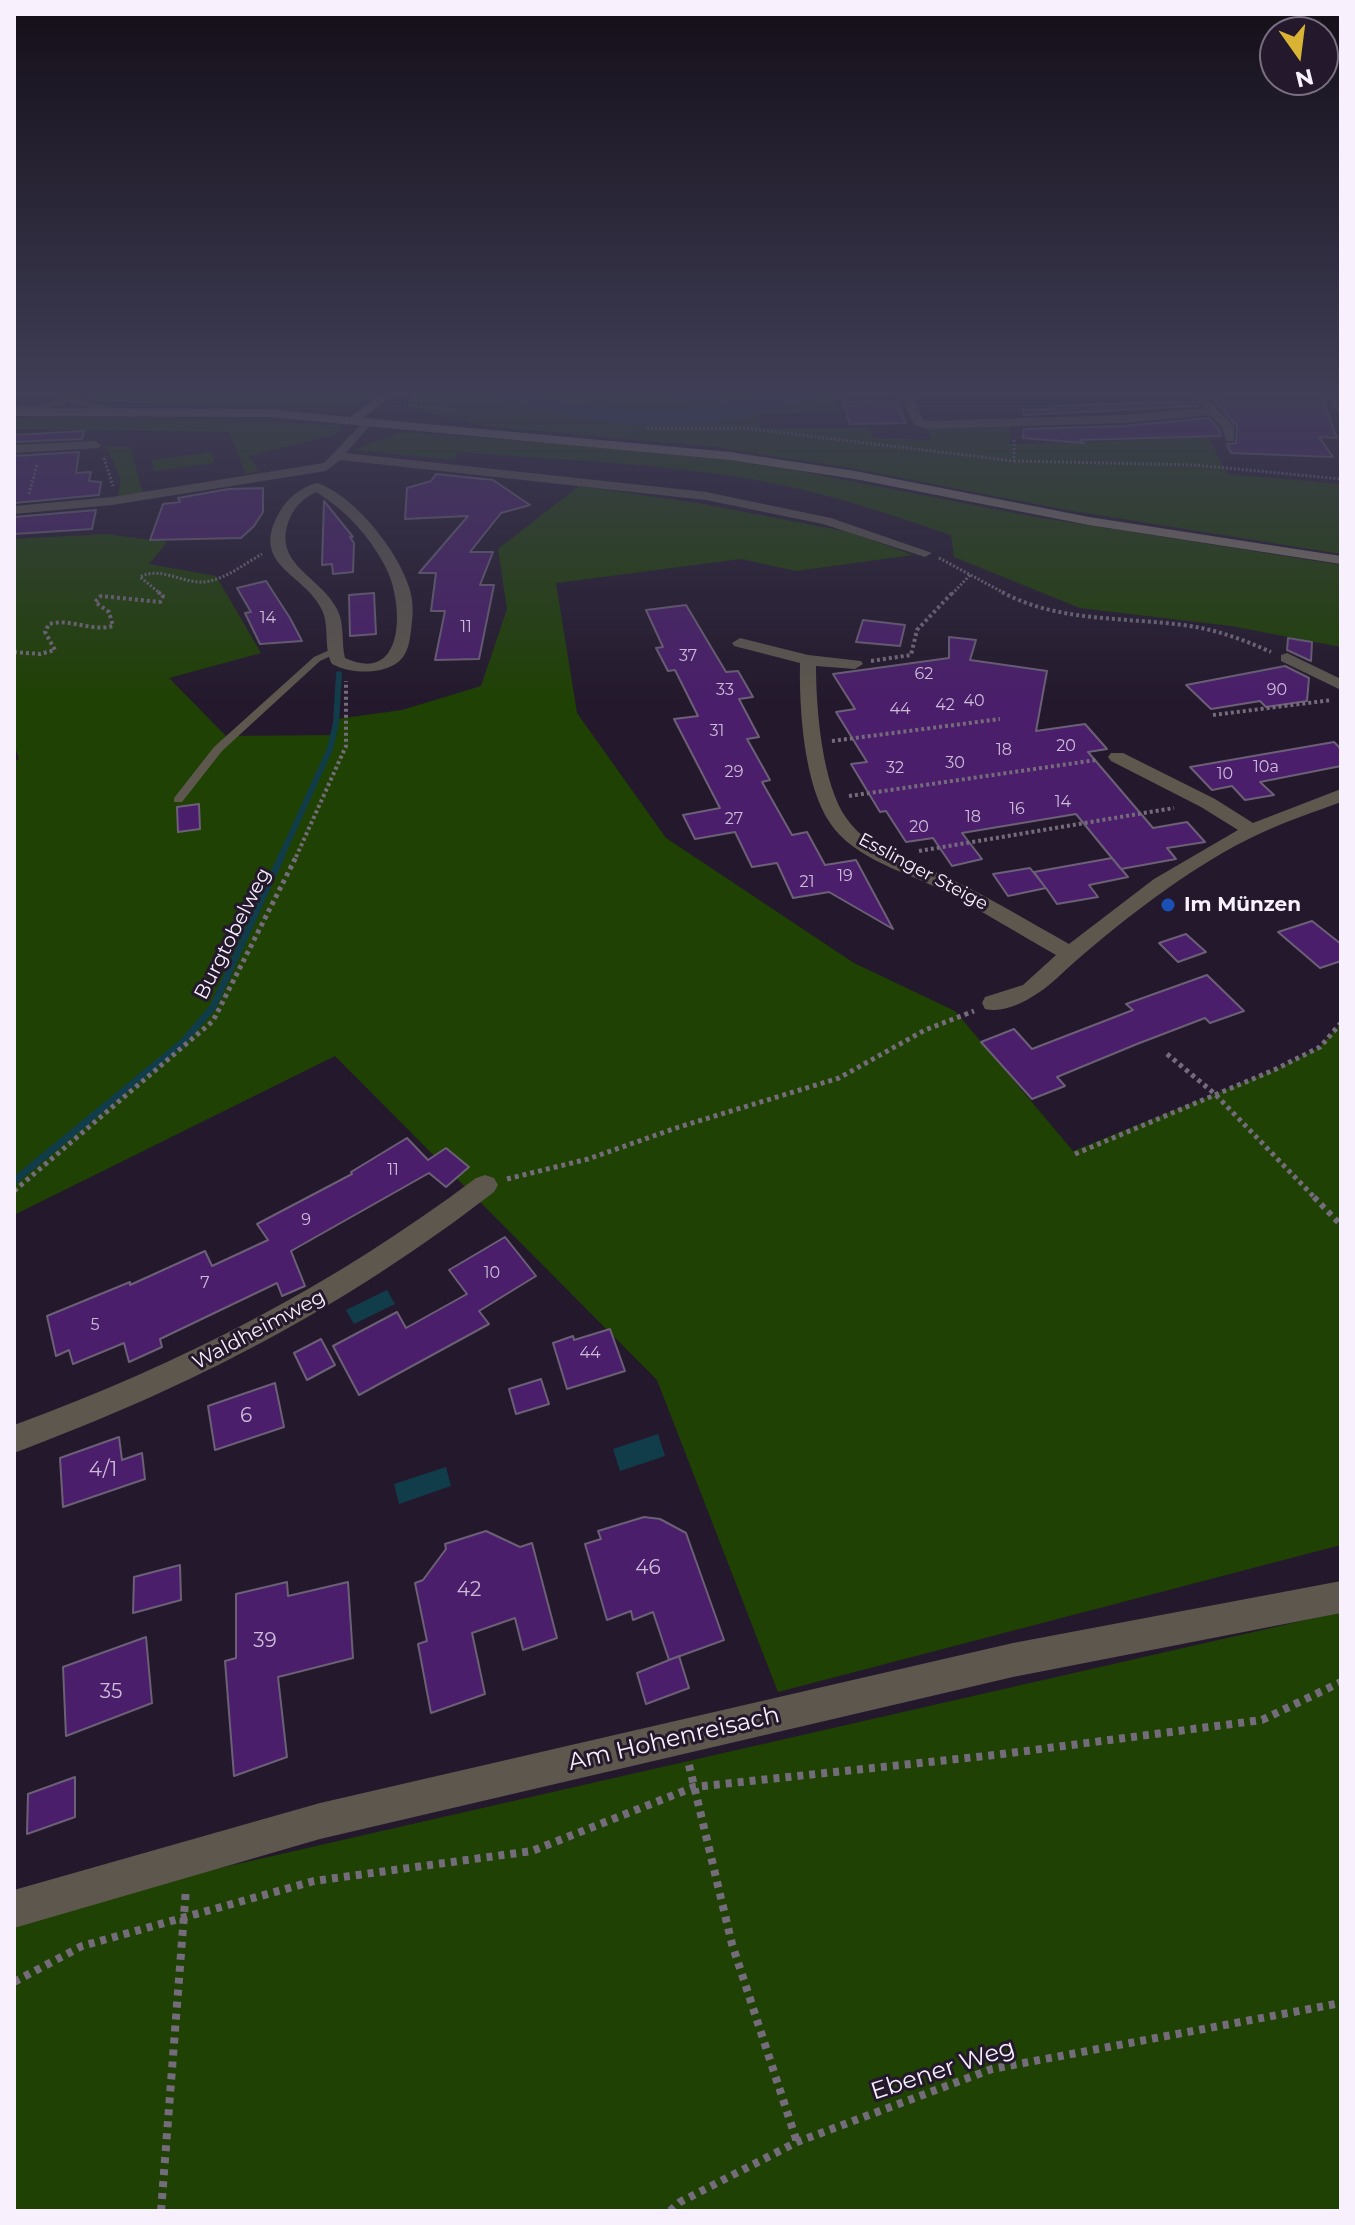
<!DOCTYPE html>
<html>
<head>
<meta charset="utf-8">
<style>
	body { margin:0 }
	#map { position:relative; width:1355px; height:2225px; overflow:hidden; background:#24192c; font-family:Montserrat,sans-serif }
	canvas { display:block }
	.frame { position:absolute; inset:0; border:16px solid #f8f0fd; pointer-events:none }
	.north { position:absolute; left:1259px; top:16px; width:80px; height:80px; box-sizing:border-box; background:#24192c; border:2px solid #796f80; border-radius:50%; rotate:166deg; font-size:22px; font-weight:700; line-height:32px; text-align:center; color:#f8f0fd }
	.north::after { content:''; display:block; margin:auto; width:28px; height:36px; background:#d9b334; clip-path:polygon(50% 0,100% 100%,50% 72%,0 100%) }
</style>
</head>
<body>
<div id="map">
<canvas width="1355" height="2225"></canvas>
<div class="frame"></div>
<div class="north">N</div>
</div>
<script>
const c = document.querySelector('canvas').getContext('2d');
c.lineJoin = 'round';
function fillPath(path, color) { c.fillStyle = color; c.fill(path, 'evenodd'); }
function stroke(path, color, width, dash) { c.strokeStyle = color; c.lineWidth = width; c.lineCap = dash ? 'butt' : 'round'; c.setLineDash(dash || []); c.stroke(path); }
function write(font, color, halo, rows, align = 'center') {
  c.font = font + ' Montserrat,sans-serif'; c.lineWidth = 6; c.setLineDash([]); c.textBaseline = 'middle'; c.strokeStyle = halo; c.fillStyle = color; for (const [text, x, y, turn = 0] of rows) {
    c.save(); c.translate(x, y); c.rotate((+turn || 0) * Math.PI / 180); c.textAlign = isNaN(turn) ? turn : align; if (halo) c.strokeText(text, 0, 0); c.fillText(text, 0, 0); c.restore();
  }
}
fillPath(new Path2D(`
	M86 392 293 394 299 392H365L374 394 354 406 327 410 93 402Z
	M416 392H943L832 398 836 412 759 414 760 428H869L874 438 932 440 927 429 1010 426V444L1208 437 1227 474 1341 484V554L1067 510 850 468 714 447 493 427 418 411 408 401Z
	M14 418H173L342 425 338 434 248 456 259 471 246 474 229 432 14 429Z
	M408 432 650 451 768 465 1030 516 1341 565V647L1231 626 1080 608 954 557 951 535C895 516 839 497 781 485 675 463 565 461 458 452L454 460 352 450C372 444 387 434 408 432Z
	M106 446 130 447 143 493 118 496 121 479Z
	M212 452 215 463 154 471 152 460Z
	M579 486 698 503 849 532 913 555 796 571 741 559 556 583 577 713 666 838 854 963 955 1011 1073 1151 1274 1070 1320 1047 1341 1023V1545L778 1692 657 1380 335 1056 14 1215V761L19 759 14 744V539L106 534 167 542 149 564 216 576 261 653 169 678 226 736 337 735V719L402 710 481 686 507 609 498 549Z
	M1341 1612V2211H14V1915Z`), '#1f4103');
fillPath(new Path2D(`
	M387 1290 395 1304 354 1324 346 1310Z
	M658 1434 665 1456 620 1471 613 1449Z
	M446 1467 451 1486 399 1504 394 1484Z`), '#113c49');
stroke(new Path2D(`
	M643 392 670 396
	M683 395 719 392
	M667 396 764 404`), '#113c49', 4);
stroke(new Path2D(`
	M281 857 330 749 336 723 339 674`), '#113c49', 6);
stroke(new Path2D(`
	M14 1181 182 1043 213 1007 282 855`), '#113c49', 7);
fillPath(new Path2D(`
	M492 392C520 390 544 397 571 402 601 407 632 410 663 410 719 410 773 388 828 392L824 397C785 407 744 420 703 424 633 430 563 418 496 397Z`), '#113c49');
const building = new Path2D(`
	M1210 392H1320L1337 438 1319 437 1333 457 1231 453 1227 444 1236 443 1237 426 1214 401H1218Z
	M896 401 906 423 850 424 843 402Z
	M1156 402H1194L1198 406 1024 415 1023 410 1053 409 1050 406Z
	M1209 418 1219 429 1221 436 1080 440 1083 443 1023 438 1024 429 1123 426Z
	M84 431 82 439 14 442V435Z
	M79 452 76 473 91 472 89 481 101 482 99 495 14 503V456Z
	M436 474 493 480 530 505 501 513 470 552H493L480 585H494L479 659 435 660 445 611H431L436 573H419L468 516 405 519 407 488 431 481Z
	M263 488V512L254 526 241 538 150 540 163 504 180 502 178 498 229 489Z
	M324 501 353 537H350L354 543 353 572 333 574 332 564 322 565Z
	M96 510 92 529 14 534V517Z
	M266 581 290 618 302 641 260 644 245 613 251 612 237 588Z
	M374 593 376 634 350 636 349 595Z
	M686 605 726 672 738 671 753 697 739 699 759 737 747 739 770 780 762 782 792 835 807 832 825 865 856 860 893 929 829 892 793 898 777 863 752 867 735 832 695 839 683 815 720 808 674 719 698 716 675 670 668 671 656 648 663 647 646 610Z
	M863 620 905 625 900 646 856 642Z
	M949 637 976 640 970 660 1047 671 1036 731 1085 724 1107 749 1088 752 1153 828 1187 822 1205 842 1167 848 1176 859 1121 869 1076 814 962 833 982 859 952 866 933 838 906 842 886 811 880 812 851 764 867 762 836 712 855 709 833 674 949 658Z
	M1288 638 1312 642 1311 661 1287 650Z
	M1285 666 1309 678 1307 701 1266 707 1260 701 1211 709 1186 685Z
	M1334 742 1341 749V766L1260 782 1274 795 1245 800 1232 786 1212 790 1190 767Z
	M199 804 200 829 178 832 177 807Z
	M1112 858 1128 877 1089 885 1098 897 1057 904 1046 888 1008 896 993 874 1030 868 1045 887 1034 872Z
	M1312 921 1341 944V961L1320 968 1278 932Z
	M1186 934 1206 952 1178 962 1159 943Z
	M1207 975 1244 1011 1210 1023 1205 1018 1137 1044 1057 1077 1065 1086 1032 1099 981 1042 1014 1029 1032 1049 1133 1010 1126 1004Z
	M407 1138 428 1160 446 1148 469 1167 446 1187 429 1173 291 1251 305 1286 282 1296 277 1283 160 1339 162 1347 129 1362 124 1343 73 1364 69 1350 56 1356 47 1316 130 1282V1285L205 1251 212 1266 268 1240 257 1224 352 1174 351 1172Z
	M505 1237 536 1276 479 1311 489 1324 359 1395 333 1346 397 1312 406 1328 467 1294 449 1270Z
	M610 1329 625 1371 567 1389 553 1343 573 1336 574 1340Z
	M321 1339 335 1365 307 1380 294 1353Z
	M541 1379 549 1404 516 1414 509 1389Z
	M275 1383 284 1427 215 1450 208 1406Z
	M119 1437 122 1460 142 1453 145 1479 63 1507 60 1458Z
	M644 1517 660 1519 686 1533 724 1640 669 1660 653 1612 633 1620 631 1611 607 1620 585 1544 601 1539 598 1531Z
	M486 1531 520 1547 532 1543 557 1638 523 1650 515 1618 472 1633 485 1694 431 1713 418 1644 427 1641 415 1583 423 1580 446 1549 445 1544Z
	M180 1565 181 1600 133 1613 134 1577Z
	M287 1582 288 1596 348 1582 353 1658 278 1677 287 1757 234 1776 225 1661 236 1658V1594Z
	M146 1637 152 1703 66 1736 63 1667Z
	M679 1656 689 1688 646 1704 637 1673Z
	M75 1777V1817L27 1834 28 1794Z`);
fillPath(building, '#4a1e6a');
stroke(building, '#6b6076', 2);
stroke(new Path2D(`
	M404 405 454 410
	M647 428H743L1014 461V440
	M104 458 113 486
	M1014 461 1195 465 1341 479
	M29 494 37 465
	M939 558 1006 594
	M161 594 140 577C160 566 182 583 203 582 225 580 244 564 262 554
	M952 594 971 574`), '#746b7b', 3, [2, 2]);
stroke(new Path2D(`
	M1002 592C1057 622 1122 617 1183 625 1215 629 1242 639 1271 652
	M14 652 40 654 55 650 45 632 49 624C71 618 91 632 113 626L109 612 95 602 101 596 160 602 163 596 158 592
	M871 661 911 655 917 630 953 592
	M1213 715 1332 700
	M832 741 1000 719
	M849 796 1096 760
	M919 851 1174 808
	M296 857 346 746V681`), '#746b7b', 4, [3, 3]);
stroke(new Path2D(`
	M1167 1054 1215 1094 1316 1199
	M1075 1154 1274 1070 1320 1047 1341 1023
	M507 1179 588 1159 679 1127 839 1078 925 1030 974 1011
	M14 1191 213 1021 297 855`), '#746b7b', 5, [4, 4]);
stroke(new Path2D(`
	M1314 1197 1341 1225`), '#746b7b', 6, [5, 5]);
stroke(new Path2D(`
	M689 1765 732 1944 797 2142
	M14 1982 82 1946 314 1881 532 1851 694 1787 995 1755 1262 1720 1341 1682
	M161 2211 186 1889
	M670 2211 680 2202 797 2142 992 2069 1341 2003`), '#746b7b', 8, [6, 6]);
fillPath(new Path2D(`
	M334 648 337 649V653L320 661 222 751 182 802H174V798L214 747 314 657Z`), '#5d574e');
fillPath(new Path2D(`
	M1189 392H1201L1234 426V441H1226L1222 427 1210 415 1123 423 929 429 914 425 902 397 912 395 923 420 929 421 1123 415 1204 408Z
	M1328 392H1339L1341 412 1335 408Z
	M67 395 119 410 113 414 68 402 42 412 14 415V407L40 405Z
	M368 417 374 421 346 453 706 492 831 518 932 553 925 557 823 524 706 500 340 460 326 471 112 505 14 514V506L112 497 324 463Z
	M95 441 101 445 99 448 14 453V445Z
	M317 483C354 495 398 551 409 587 414 602 413 616 411 630 409 652 403 665 380 670 363 673 348 672 332 664 323 647 330 627 322 610 305 573 249 566 279 513 288 497 300 488 317 483ZM316 492C346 510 371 538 386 568 404 603 406 686 345 658 341 642 345 624 337 609 321 577 274 565 288 523 293 508 302 499 316 492Z
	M740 638 808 655 861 661 863 664 855 669 816 666C816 708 822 785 847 819 870 853 923 864 957 882 995 901 1032 923 1069 944L1154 879 1238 830 1201 807 1111 761 1108 757 1111 753H1123L1215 799 1253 823 1341 789V802C1314 812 1287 821 1261 833 1193 864 1111 928 1056 979 1040 994 1008 1015 985 1009L982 1003 985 997 1023 985 1056 955C1019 934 982 911 944 891 907 872 855 860 830 823 804 785 799 709 800 663L734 646 732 643Z
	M1287 653 1341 679V690L1281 661V655Z
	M485 1175 494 1178 498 1185 494 1192C342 1309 193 1386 14 1453V1425C183 1363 332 1286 476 1178Z
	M1341 1581V1613L1013 1677 320 1839 14 1928V1890L320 1803 1013 1643Z`), '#5d574e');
fillPath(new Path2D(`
	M384 392H397L363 418 730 452 855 471 1089 517 1341 556V564L1089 525 855 479 730 460 269 417 14 416V408L269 409 350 417Z`), '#807768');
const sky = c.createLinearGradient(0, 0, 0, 703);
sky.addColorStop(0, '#140e18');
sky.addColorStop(0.56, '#3f3e56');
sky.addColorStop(1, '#3f3e5600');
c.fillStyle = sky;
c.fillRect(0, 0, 1355, 703);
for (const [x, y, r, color] of [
	[1168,905,8,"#1a4fb4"]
]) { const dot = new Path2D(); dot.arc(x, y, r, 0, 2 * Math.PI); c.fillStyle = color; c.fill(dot); stroke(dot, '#24192c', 3); }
write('16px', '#ccbcd8', null, [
	["14",268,618],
	["11",466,627],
	["37",688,656],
	["62",924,674],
	["33",725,690],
	["90",1277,690],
	["40",974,701],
	["42",945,705],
	["44",900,709],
	["31",717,731],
	["20",1066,746],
	["18",1004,750],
	["30",955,763],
	["10a",1266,767],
	["32",895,768],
	["29",734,772],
	["10",1225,774],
	["14",1063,802],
	["16",1017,809],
	["18",973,817],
	["27",734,819],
	["20",919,827],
	["19",845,876],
	["21",807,882],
	["11",393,1170],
	["9",306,1220],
	["10",492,1273],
	["7",205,1283],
	["5",95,1325],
	["44",590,1353]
]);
write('18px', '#f8f0fd', '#24192c', [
	["Esslinger Steige",923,872,28]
]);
write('bold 20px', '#f8f0fd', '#24192c', [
	["Im Münzen",1184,905]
], 'left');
write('20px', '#f8f0fd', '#24192c', [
	["Burgtobelweg",233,934,-63],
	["Waldheimweg",259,1330,-28]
]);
write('20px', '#ccbcd8', null, [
	["6",246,1416],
	["4/1",103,1470],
	["46",648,1568],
	["42",469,1590],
	["39",265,1641],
	["35",111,1692]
]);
write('24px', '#f8f0fd', '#24192c', [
	["Am Hohenreisach",674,1739,-13],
	["Ebener Weg",943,2070,-18]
]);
</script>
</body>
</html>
